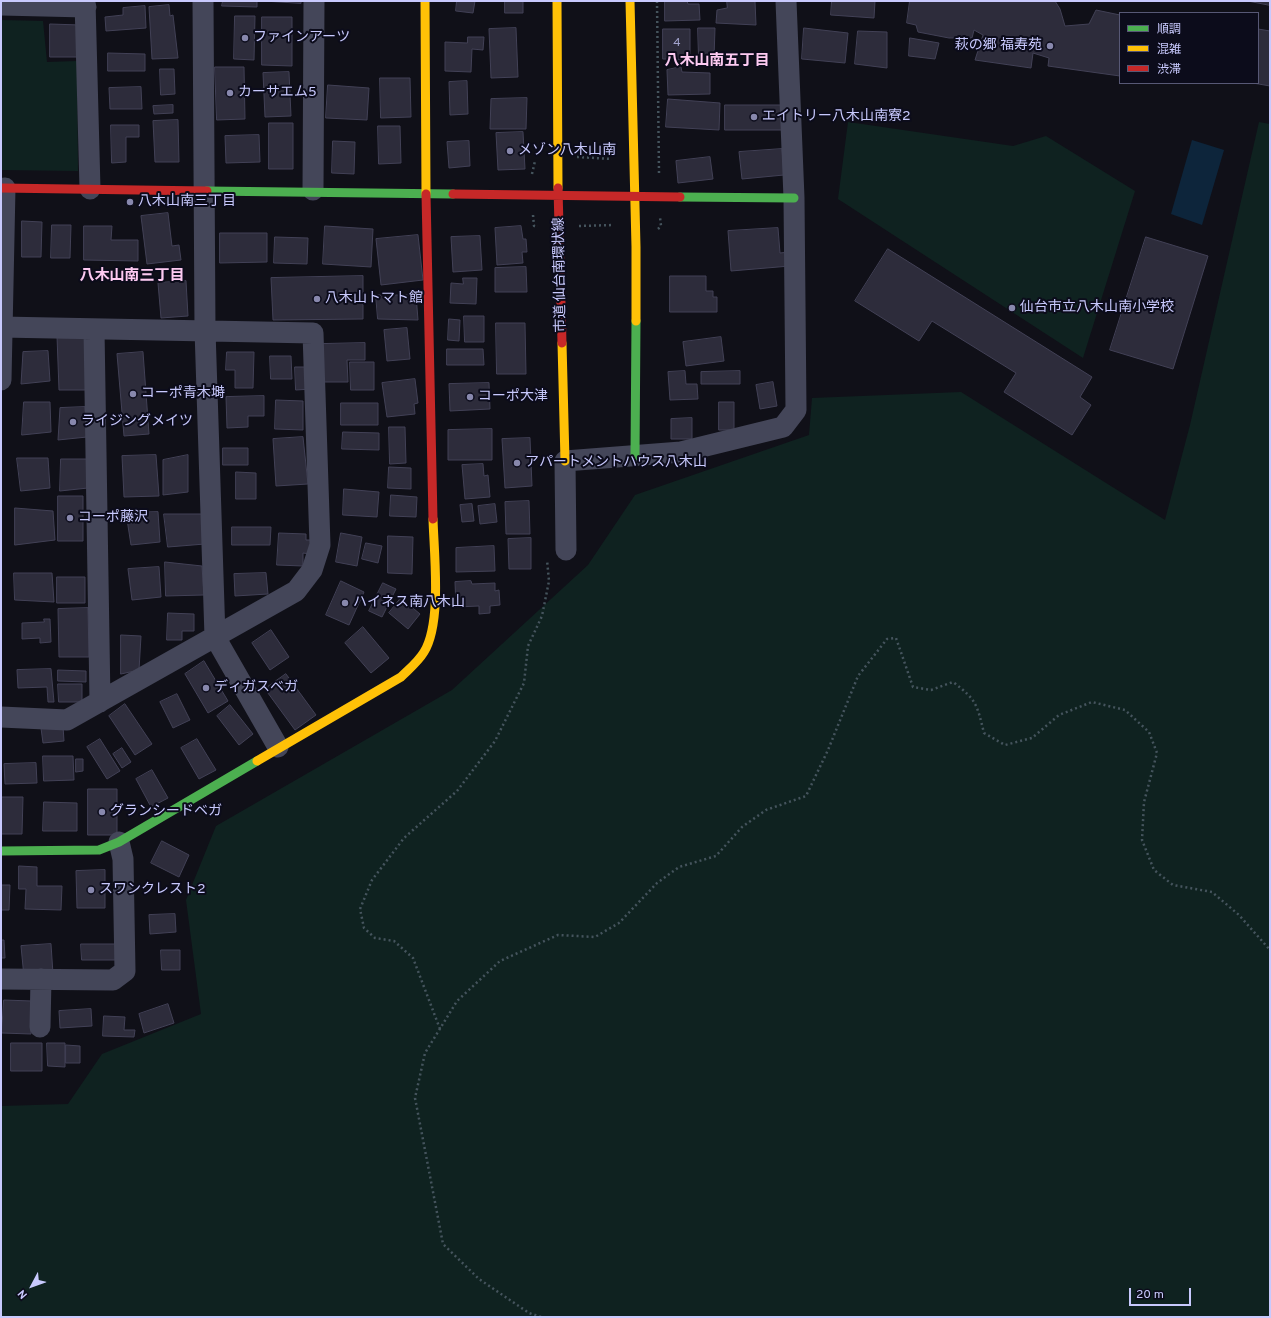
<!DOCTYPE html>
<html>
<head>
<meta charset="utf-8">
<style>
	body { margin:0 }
	#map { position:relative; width:1271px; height:1318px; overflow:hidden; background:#101018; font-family:Overpass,"Noto Sans JP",sans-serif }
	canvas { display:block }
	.frame { position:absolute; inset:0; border:2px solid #c8c9fd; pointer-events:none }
	.legend { position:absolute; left:1119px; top:12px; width:140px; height:72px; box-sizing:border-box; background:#0c0c1b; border:1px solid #575875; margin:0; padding:5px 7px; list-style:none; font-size:12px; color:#c8c9fd }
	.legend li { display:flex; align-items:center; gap:8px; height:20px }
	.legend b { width:20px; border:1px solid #575875 }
	.north { position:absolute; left:12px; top:1266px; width:40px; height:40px; -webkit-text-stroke:3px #0c0c1b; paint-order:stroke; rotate:229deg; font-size:11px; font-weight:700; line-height:16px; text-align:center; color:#c8c9fd }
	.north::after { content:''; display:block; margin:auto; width:14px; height:18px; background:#c8c9fd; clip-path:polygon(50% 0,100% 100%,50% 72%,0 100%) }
	.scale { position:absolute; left:1129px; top:1288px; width:62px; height:18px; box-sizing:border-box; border:2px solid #c8c9fd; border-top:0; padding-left:5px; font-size:12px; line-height:14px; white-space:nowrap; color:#c8c9fd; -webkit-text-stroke:3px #0c0c1b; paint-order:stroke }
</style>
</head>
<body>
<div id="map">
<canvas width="1271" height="1318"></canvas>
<div class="frame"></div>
<ul class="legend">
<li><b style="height:5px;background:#4caf50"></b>順調</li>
<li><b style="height:5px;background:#ffc107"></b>混雑</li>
<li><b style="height:5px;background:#c62828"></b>渋滞</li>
</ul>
<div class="north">N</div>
<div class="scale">20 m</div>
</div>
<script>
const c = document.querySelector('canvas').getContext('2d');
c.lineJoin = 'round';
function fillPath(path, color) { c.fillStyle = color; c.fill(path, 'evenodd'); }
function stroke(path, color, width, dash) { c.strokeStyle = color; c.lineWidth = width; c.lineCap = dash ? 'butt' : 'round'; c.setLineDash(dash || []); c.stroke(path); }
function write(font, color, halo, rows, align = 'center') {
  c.font = font + ' Overpass,"Noto Sans JP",sans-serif'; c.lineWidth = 4; c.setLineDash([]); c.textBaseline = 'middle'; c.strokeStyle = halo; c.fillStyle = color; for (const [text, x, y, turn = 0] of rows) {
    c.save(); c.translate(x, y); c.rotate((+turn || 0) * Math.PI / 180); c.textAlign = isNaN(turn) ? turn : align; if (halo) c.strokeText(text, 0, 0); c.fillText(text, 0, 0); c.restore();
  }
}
fillPath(new Path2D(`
	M1 20 43 21 47 62 77 61 78 171 1 170Z
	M848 122 1013 146 1046 136 1135 191 1083 358 838 199Z
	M1259 122 1270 124V1317H1V1106L68 1104 102 1054 201 1014 186 900 216 826 452 690 588 565 635 495 809 435 812 398 961 392 1165 520 1190 425Z`), '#0f2220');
fillPath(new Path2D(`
	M1192 140 1224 150 1202 225 1171 214Z`), '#0d253b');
const building = new Path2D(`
	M223 1H257V7L222 6Z
	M264 1H301V3Z
	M457 1H475L473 13 456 11Z
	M505 1H523V13H505Z
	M665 1H687L688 4H699L700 20 665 21Z
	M727 1H755L756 25 716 23 717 10 727 8Z
	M832 1H875L874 18 831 15Z
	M910 1H1055L1060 9 1065 26 1089 24 1096 10 1120 15V76L1048 66 1049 58 1033 53 1031 68 975 60 983 35 974 30 972 38H949L918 32 916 25 907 23Z
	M1248 1H1270V5Z
	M169 5 170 16 173 15 178 58 152 59 149 7Z
	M145 6 146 28 106 31 105 17 123 15V8Z
	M235 16H255L254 60 234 59Z
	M262 17H292V66L262 65Z
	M50 24 80 25V57H50Z
	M516 28 518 77 491 78 489 29Z
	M698 28H715L714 58H699Z
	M804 28 848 33 845 63 802 59Z
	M663 29H690V60L663 59Z
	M1258 29 1270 31V86L1253 83H1258Z
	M858 31 887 32V68L855 64Z
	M468 37H484L483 50 472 49 471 72 445 71V42L467 43Z
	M910 38 939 43 935 59 909 56Z
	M108 53 145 54V71H108Z
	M215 67H244L245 119 217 120Z
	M681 67 682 72 710 73V94L668 95 667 70Z
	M160 69H174L175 94 161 95Z
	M289 72 291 116 265 117 263 73Z
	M380 78H410L411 117 381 118Z
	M467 81 468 114 450 115 449 82Z
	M328 85 369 88 367 120 326 118Z
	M141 87 142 109H110L109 88Z
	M527 98 526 129H490L491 99Z
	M668 99 720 103 719 130 666 127Z
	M173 105V113L154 114 153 106Z
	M725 105H782V130H725Z
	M178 120 179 162H155L153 121Z
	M269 123H293V169H269Z
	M111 125H139V137H126V162L112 163Z
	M378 126H400L401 163 379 164Z
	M523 132 525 169 498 170 496 133Z
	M259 135 260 162 226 163 225 136Z
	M333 141 355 142 354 174 332 173Z
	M469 141 470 166 449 168 447 142Z
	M782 149 784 175 742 179 739 152Z
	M710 157 713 179 678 183 676 161Z
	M168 213 172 246 179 245 181 260 147 264 141 216Z
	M22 221 42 222 41 257H22Z
	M52 225H71L70 258H51Z
	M84 226H112L111 240H138V261L84 260Z
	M325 226 373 229 371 267 323 264Z
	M521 226 523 239H526L527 252H522L523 263 497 265 495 228Z
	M778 228 780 253 789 252 790 266 731 271 728 231Z
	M220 233H267V262L220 263Z
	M418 235 423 280 381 285 376 239Z
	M480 236 482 270 453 272 451 237Z
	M275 237 308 238 307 264 274 263Z
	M1146 237 1208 256 1173 369 1110 350Z
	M888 249 1092 377 1080 397 1091 405 1072 435 1004 392 1016 373 932 321 919 341 855 301Z
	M526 267 527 292H495V268Z
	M363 276V319L273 320 271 278Z
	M670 276H706V291H713V297H717V312H670Z
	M463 278H477L476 304 450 303 451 283 463 284Z
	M186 281 188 316 161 318 158 283Z
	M376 295H416L418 320 378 319Z
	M464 316H484V342H465Z
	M449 319 460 320 459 341 448 340Z
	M496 323H525L526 374H497Z
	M407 328 410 359 387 361 384 330Z
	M85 335 88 390H59L57 336Z
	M721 337 724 361 686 366 683 342Z
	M365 343V360H347L348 382H322V344Z
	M447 349H483L484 365H447Z
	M48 351 50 381 21 384 23 352Z
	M143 352 149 434 124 436 117 354Z
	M227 352H254L253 388H235V370H226Z
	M270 356H291L292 379H271Z
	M350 362H374V390H351Z
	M295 367H311L312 389 296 390Z
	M685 371 686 384H697L698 399 670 400 668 372Z
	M740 371V384H701V372Z
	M415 379 418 403 414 404 415 414 387 417 382 383Z
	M773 382 777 406 760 409 756 385Z
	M489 383 490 409 450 411 449 384Z
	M264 396V416H248V427L227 428 226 397Z
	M276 400 303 401V430L275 429Z
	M24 402H50L51 432 22 435Z
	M719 402H734V430H719Z
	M341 403H378V425H341Z
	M85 407 87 437 58 440 60 408Z
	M692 418V439H671V419Z
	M389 427H405L406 463 390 464Z
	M492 429V460H448V430Z
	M343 432 379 433V450L342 449Z
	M303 437 308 484 276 486 273 439Z
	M530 438 532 486 505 488 502 439Z
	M223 448H248V465H223Z
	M156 455 159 496 124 497 122 456Z
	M188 455V492L163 495V460Z
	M17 458H48L50 488 21 491Z
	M61 459H87L88 488 60 491Z
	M483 464 484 476 488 475 490 497 465 499 462 465Z
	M389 467 411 468V489L388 488Z
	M236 472 256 473V499H236Z
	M344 489 379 492 377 517 343 515Z
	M391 495 417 497 416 517 390 516Z
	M58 496H83V541H58Z
	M529 501 530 534H506L505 502Z
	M472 504 474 521 462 522 460 505Z
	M495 504 497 522 480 524 478 506Z
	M15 508 53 511 55 540 15 545Z
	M158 512 160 542 131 545 126 513Z
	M164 514H204L205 544 168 547Z
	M232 527H271L270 545H232Z
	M279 533 306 534V540H311L310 554 303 553V566L277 565Z
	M341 533 362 537 357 566 336 562Z
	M388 536 413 537 412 574 388 573Z
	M531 538V569H509L508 539Z
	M366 543 382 546 378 563 362 559Z
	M494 546 495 571 456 572V548Z
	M165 562 202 566 204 595 166 596Z
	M159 567 161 597 132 600 128 569Z
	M14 573H52L54 602 15 600Z
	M266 573 268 594 235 596 234 574Z
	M57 577H85V603H57Z
	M341 581 364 592 349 625 326 615Z
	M471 581 472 584 495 583V591L499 590 500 605 490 606V613L479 614V606L456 607 455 582Z
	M383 583 396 589 382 617 369 611Z
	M401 598 420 614 408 629 389 613Z
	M88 608 89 657H59L58 609Z
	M168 613 194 614V631H182V640H167Z
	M44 619H50L51 642 40 643V638L22 639V623L44 622Z
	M363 627 389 658 371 673 345 643Z
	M271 630 289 657 270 670 252 643Z
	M121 635 141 636 139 670 121 674Z
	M204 661 228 701 208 713 185 674Z
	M51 669 54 702H48L47 687 18 688 17 670Z
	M58 670 86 671V682L58 681Z
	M286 674 316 715 295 730 265 689Z
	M58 684H82V702H59Z
	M177 694 190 720 173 728 160 702Z
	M125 704 152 744 135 755 109 716Z
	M230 705 253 734 239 745 217 716Z
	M63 726 64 741 43 743 41 728Z
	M100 739 120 771 107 779 87 747Z
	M197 739 216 770 199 779 181 748Z
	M122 748 131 762 122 768 113 754Z
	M43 756H73L74 780 44 781Z
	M76 759H83V771L76 772Z
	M36 763 37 783 5 784 4 764Z
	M152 770 168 798 151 807 136 779Z
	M88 789H117V835H88Z
	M1 797H23L22 834H1Z
	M44 802 77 803V831H43Z
	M162 841 189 855 179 877 151 863Z
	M19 866 37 867V886H62L61 910 25 909 26 889H19Z
	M105 870V908H77L76 871Z
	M1 885H10L9 910H1Z
	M175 914 176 932 150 934 149 915Z
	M1 940H4L5 958H1Z
	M51 944 53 974 24 977 21 946Z
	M81 944H117V960H82Z
	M161 950H180V970H162Z
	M4 1000 32 1001 31 1034 2 1033Z
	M168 1004 174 1023 144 1033 139 1014Z
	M91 1009 92 1026 60 1028 59 1011Z
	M104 1016 125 1017 124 1030H135L134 1037 103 1036Z
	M11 1043H42V1071H11Z
	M47 1043H65V1067L48 1066Z
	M66 1045 80 1046V1063H66Z`);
fillPath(building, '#2d2c3b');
stroke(building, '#424156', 1);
stroke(new Path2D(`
	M657 1 659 174
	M577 157 612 159
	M532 174 535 161
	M533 215 534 226H538
	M579 226 614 225
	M658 229 661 226 660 217
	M440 1029 413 958 394 941 375 938 364 928 360 909 372 880 404 838 457 791 495 741 524 683 528 646 542 616 549 581 547 560
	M541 1317 529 1313 479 1279 443 1244 415 1098 425 1053 457 1001 500 961 558 935 595 937 619 923 657 883 679 867 716 856 742 827 766 810 806 796 828 750 858 676 887 639 896 638 913 687 931 690 953 682C977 700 977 705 984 733L1005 745 1032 738 1059 715 1092 702 1125 710 1149 732 1157 753 1144 802 1142 840 1154 870 1173 885 1212 892 1239 915 1270 950`), '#45545d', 2.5, [2, 3]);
stroke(new Path2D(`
	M85 1 90 189
	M203 1 205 330 215 637 278 747
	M1 5 86 7
	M313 190 314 1
	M1 327 313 333 320 545 312 570 296 591 67 720 1 717
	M94 329 100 702
	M1 380 5 188
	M566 550 565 461 681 452 783 427 796 410 794 198 786 1
	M1 979 113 980 125 971 123 859 119 842
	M40 1027 41 979`), '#444659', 21);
stroke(new Path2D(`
	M207 191 453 194
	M680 197 794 198
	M635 456 636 321
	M1 851 99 850 119 842 257 761`), '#4caf50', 9);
stroke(new Path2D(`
	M425 1 426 194
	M557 1 558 188
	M630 1 636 247V321
	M562 343 565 461
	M257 761 401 677C409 669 418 662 424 652 442 623 434 554 433 519`), '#ffc107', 9);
stroke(new Path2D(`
	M1 188 207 191
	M558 188 562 343
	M426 194 433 519
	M453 194 680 197`), '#c62828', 9);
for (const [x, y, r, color] of [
	[245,38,4,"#8888ad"],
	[1050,46,4,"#8888ad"],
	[230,93,4,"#8888ad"],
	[754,117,4,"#8888ad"],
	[510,151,4,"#8888ad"],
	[130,202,4,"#8888ad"],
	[317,299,4,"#8888ad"],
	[1012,308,4,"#8888ad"],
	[133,394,4,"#8888ad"],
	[470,397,4,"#8888ad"],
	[73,422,4,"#8888ad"],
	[517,463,4,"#8888ad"],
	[70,518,4,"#8888ad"],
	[345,603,4,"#8888ad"],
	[206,688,4,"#8888ad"],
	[102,812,4,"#8888ad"],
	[91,890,4,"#8888ad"]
]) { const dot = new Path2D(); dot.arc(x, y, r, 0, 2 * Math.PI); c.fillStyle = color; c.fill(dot); stroke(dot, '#0c0c1b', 1.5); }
write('12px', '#a1a2cc', null, [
	["4",677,44]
]);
write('14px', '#c8c9fd', '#0c0c1b', [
	["ファインアーツ",253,38],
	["萩の郷 福寿苑",1042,46,"right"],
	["カーサエム5",238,93],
	["エイトリー八木山南寮2",762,117],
	["メゾン八木山南",518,151],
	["八木山南三丁目",138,202],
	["八木山トマト館",325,299],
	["仙台市立八木山南小学校",1020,308],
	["コーポ青木塒",141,394],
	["コーポ大津",478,397],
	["ライジングメイツ",81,422],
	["アパートメントハウス八木山",525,463],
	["コーポ藤沢",78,518],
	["ハイネス南八木山",353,603],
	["ディガスベガ",214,688],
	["グランシードベガ",110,812],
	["スワンクレスト2",99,890]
], 'left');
write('14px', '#c8c9fd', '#0c0c1b', [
	["市道 仙台南環状線",561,275,-91]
]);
write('bold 15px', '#fdcaf1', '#0c0c1b', [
	["八木山南五丁目",717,62],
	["八木山南三丁目",132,277]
]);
</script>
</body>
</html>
